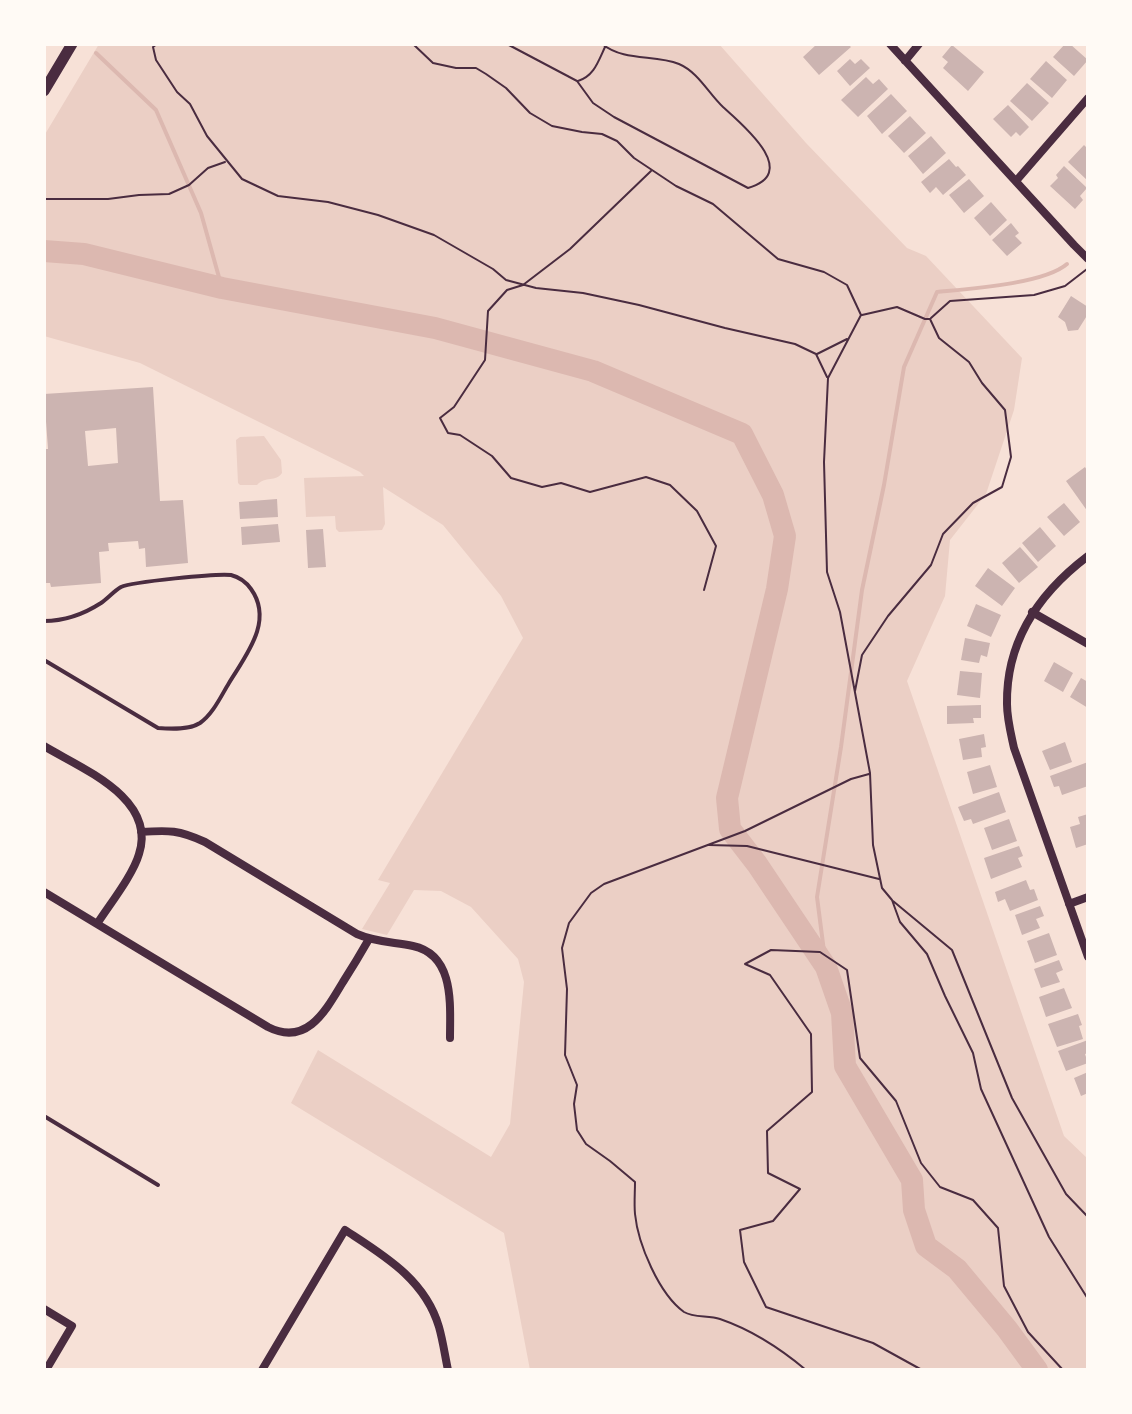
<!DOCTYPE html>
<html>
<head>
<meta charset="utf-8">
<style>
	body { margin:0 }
	#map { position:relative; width:1132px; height:1414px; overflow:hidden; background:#f7e1d7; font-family:"PT Sans",sans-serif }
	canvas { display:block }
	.frame { position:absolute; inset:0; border:46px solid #fffaf5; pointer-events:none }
</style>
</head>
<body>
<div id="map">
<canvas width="1132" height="1414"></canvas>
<div class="frame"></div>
</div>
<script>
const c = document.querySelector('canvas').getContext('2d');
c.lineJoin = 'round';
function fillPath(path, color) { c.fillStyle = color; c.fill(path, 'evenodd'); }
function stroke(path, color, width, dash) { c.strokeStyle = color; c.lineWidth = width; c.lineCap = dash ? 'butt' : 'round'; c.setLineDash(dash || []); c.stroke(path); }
fillPath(new Path2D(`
	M99 44H719L806 143 907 248 926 256 1022 358 1014 410 986 494 950 540 945 596 907 681 1064 1136 1088 1159V1370H530L504 1233 291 1103 318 1050 491 1157 510 1124 524 982 518 959 471 907 441 891 414 890 387 935 362 929 390 883 378 880 523 638 501 596 443 525 383 487 385 524 382 530 339 532 336 529 335 516 306 517 304 478 364 476 360 472 140 363 44 336V136Z
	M264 436 281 460 282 473C276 482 265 476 257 485H240L238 483 236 440 240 437Z`), '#ebcfc5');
stroke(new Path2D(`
	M96 53 156 110 201 213 222 288
	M826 967 817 897 841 747 862 590 884 485 904 367 937 292C968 289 1044 284 1067 264`), '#dcb8b0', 4);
stroke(new Path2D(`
	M44 251 84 254 222 288 435 328 593 371 742 434 773 495 785 536 777 589 727 798 730 829 757 864 826 967 842 1013 845 1066 912 1180 914 1210 926 1246 957 1269 1007 1329 1037 1370`), '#dcb8b0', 22);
fillPath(new Path2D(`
	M817 44H848L851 47 819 75 803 57Z
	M1065 44H1070L1088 60 1074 76 1053 57Z
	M952 45 984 72 968 91 943 68 948 62 942 57Z
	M850 59 855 64 861 59 870 68 850 86 837 71Z
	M1046 61 1067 80 1052 98 1030 79Z
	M866 77 873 84 879 79 888 89 858 117 841 100Z
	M1027 83 1049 103 1032 121 1010 101Z
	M891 94 907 111 882 134 867 116Z
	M1008 105 1029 127 1020 136 1016 132 1011 137 993 119Z
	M910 116 926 133 904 153 888 136Z
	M931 136 946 153 923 174 908 156Z
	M1084 145 1088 149V181L1068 162Z
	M949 159 956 167 958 166 966 175 943 195 936 187 930 193 921 182Z
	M1064 166 1087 188 1080 196 1083 200 1075 209 1050 186 1058 178 1056 175Z
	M969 179 984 196 964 213 949 195Z
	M991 202 1007 220 990 236 974 218Z
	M1011 223 1019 233 1015 236 1022 243 1007 256 992 240Z
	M1071 296 1088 307V314L1078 330 1068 331 1065 322 1058 317Z
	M153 387 160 501 183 500 188 563 146 567 145 548 139 549 138 541 108 543 109 551 99 552 101 583 51 587 50 583H44V449H48L44 394ZM116 428 118 463 88 466 85 431Z
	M1085 467 1088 472V512L1066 481Z
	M277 499 278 517 240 519 239 502Z
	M1064 503 1080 522 1064 536 1047 517Z
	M278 524 280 542 242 545 241 527Z
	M1040 527 1056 546 1038 562 1022 543Z
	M323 529 326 567 308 568 306 530Z
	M1020 547 1038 567 1019 583 1002 563Z
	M988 568 1015 588 1002 606 975 586Z
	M976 604 1001 615 991 637 967 626Z
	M965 638 990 643 987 657 981 655 979 663 961 660Z
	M1054 662 1073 673 1063 692 1044 681Z
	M960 671 982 673 980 698 957 695Z
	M1081 678 1088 682V708L1070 697Z
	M981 705V718H973L974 723 947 724V706Z
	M984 734 986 747 981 748 982 757 963 760 959 739Z
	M1065 742 1072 762 1050 770 1042 751Z
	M1088 762V786L1062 795 1059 786 1054 787 1050 776Z
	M990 765 997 787 973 794 967 772Z
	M999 792 1006 812 973 824 971 819 964 821 958 807Z
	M1088 814V844L1076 848 1070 827 1080 824 1078 817Z
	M1009 819 1017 841 992 850 984 828Z
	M1019 846 1023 856 1018 858 1022 867 991 879 984 858Z
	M1026 880 1030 890 1034 889 1038 900 1010 911 1005 899 998 902 995 892Z
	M1040 906 1044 916 1036 919 1040 928 1022 935 1015 915Z
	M1049 933 1057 955 1035 963 1027 941Z
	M1059 960 1063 970 1056 973 1060 982 1041 988 1034 969Z
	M1064 988 1072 1008 1046 1017 1039 997Z
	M1078 1014 1082 1025 1079 1026 1083 1039 1057 1047 1048 1024Z
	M1088 1040V1053L1085 1054 1088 1063 1066 1071 1058 1051Z
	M1088 1072V1093L1081 1096 1074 1078Z`), '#ccb4b1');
stroke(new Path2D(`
	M157 44 153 47 156 60 177 92 190 104 207 136 242 179 278 196 328 202 378 215 434 235 493 269 506 280 536 288 583 293 639 305 725 328 795 344 816 354 827 377
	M413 44 433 63 456 68H476L486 74 506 88 530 113 552 126 582 132 602 134 617 141 634 158 676 186 713 204 778 259 824 272 847 285 861 315 828 378 824 462 827 572 840 612 870 773 873 845 882 888 892 900 900 922 927 954 945 996 973 1053 981 1089 1049 1237 1088 1299
	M507 44 577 81 593 103 614 117 748 188C801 173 743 125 723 107 709 94 698 72 679 64 654 54 625 62 602 44
	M578 81C594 76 598 62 605 47
	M651 171 570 249 523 285 507 290 488 311 485 360 454 407 440 418 448 433 460 435 492 456 511 478 542 487 561 483 590 492 646 477 670 485 697 511 716 546 704 590
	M44 199H108L139 195 169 194 189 185 208 168 225 162
	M931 318 950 301 1034 295 1065 286 1087 269
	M817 354 847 339
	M855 691 862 655 888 616 931 565 943 534 973 503 1002 487 1011 457 1005 410 982 383 969 362 939 338 930 319H925L897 307 862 315
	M709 845 747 846 879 879
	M893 901 952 950 1012 1098 1066 1194 1088 1217
	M806 1370C781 1349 752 1330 720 1319 709 1315 694 1318 684 1312 659 1294 638 1244 635 1214 634 1203 635 1193 635 1182L610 1161 586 1144 577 1130 574 1104 577 1085 565 1055 567 989 562 948 569 923 591 893 604 884 745 831 851 779 869 774
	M922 1370 873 1343 766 1307 744 1262 740 1230 773 1221 800 1189 768 1173 767 1131 812 1092 811 1034 770 975 745 964 771 950 820 952 847 970 860 1058 896 1101 921 1163 940 1187 973 1200 998 1228 1004 1286 1028 1332 1063 1370`), '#4a2c40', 2);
stroke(new Path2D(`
	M44 621C65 621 84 614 101 603 108 598 114 591 121 587 132 582 218 573 231 575 239 577 246 582 251 589 274 621 246 655 229 683 221 696 213 714 200 723 189 730 171 729 158 728L44 660
	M44 1116 158 1185`), '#4a2c40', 4);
stroke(new Path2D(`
	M890 44 1074 245 1088 259
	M905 61 919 44
	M1016 181 1088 98
	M1088 556C1039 593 1006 640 1007 704 1007 719 1011 734 1014 748L1088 957
	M1032 612 1088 644
	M44 746C82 769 157 798 139 854 133 875 110 904 97 924
	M141 832C169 830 179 830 205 842L357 934C375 942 393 942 413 946 455 955 450 1005 450 1038
	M44 892 268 1027C307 1047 326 1010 343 982 352 968 361 953 369 939
	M1069 904 1088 897
	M44 1309 72 1326 46 1370
	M262 1370 345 1230C383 1255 425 1279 439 1327 443 1341 445 1356 448 1370`), '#4a2c40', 8);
stroke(new Path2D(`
	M44 91 72 44`), '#4a2c40', 11);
</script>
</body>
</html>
